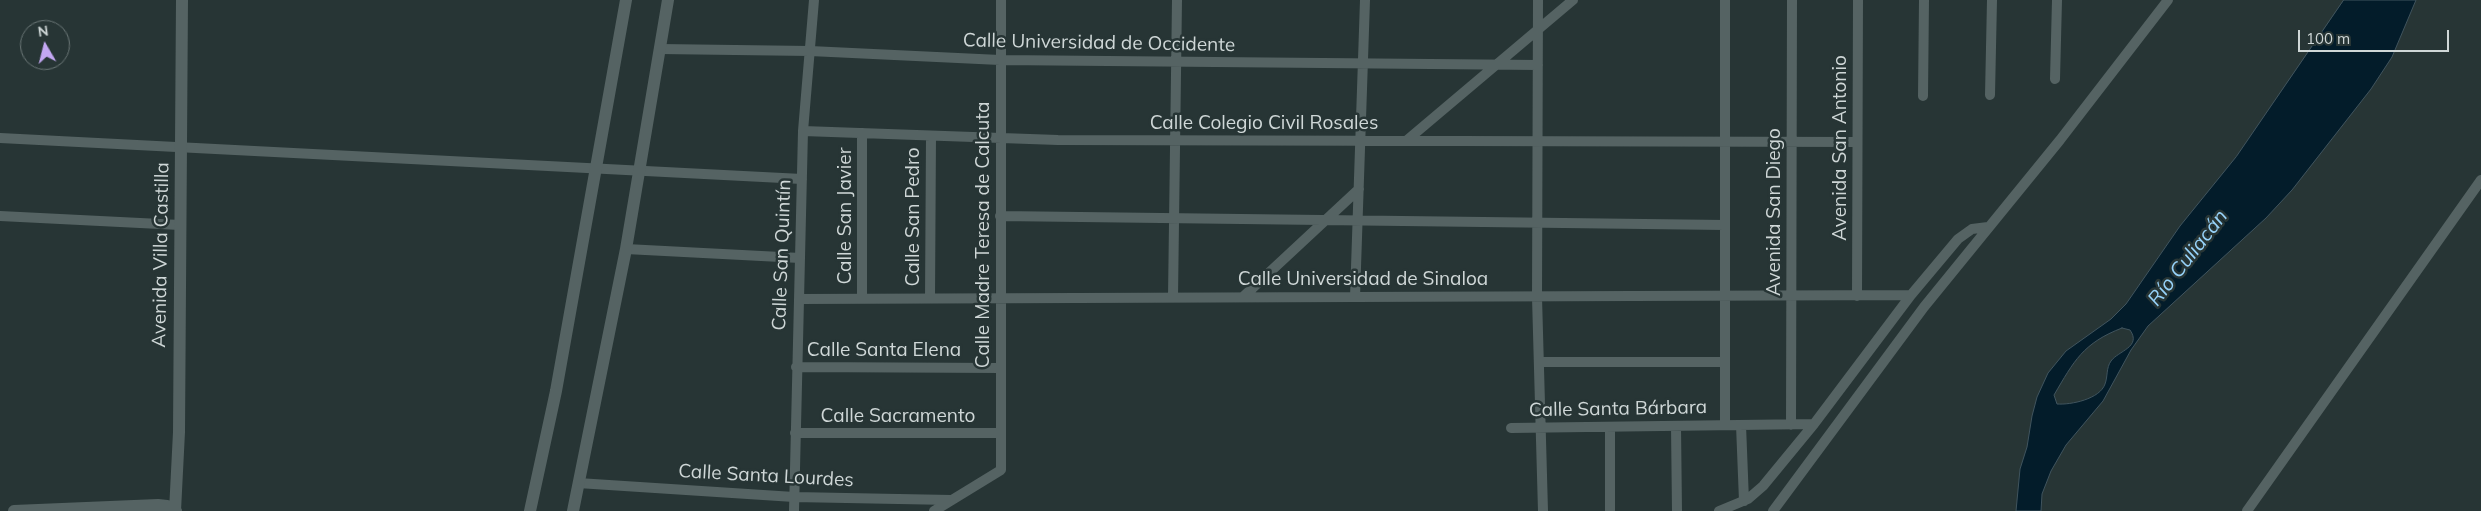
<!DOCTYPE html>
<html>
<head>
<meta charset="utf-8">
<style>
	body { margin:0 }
	#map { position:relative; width:2481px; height:511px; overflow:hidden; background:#273535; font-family:Mulish,sans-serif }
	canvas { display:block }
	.north { position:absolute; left:20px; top:20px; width:50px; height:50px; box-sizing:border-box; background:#273535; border:1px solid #6a7676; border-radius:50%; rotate:352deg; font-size:14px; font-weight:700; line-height:20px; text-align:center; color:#cfd7d7 }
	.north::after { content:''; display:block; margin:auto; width:18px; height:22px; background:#c3a7f2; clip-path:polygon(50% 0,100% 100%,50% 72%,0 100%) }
	.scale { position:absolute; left:2298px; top:30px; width:151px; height:22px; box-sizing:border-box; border:2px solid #cfd7d7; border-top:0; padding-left:6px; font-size:15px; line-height:18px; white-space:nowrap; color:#cfd7d7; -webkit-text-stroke:4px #273535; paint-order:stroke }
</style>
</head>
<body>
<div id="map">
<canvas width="2481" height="511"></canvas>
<div class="north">N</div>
<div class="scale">100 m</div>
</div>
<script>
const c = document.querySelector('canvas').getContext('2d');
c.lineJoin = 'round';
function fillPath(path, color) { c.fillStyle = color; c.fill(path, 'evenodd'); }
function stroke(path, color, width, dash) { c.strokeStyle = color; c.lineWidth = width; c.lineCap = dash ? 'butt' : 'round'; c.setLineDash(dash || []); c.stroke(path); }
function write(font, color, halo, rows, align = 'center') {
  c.font = font + ' Mulish,sans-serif'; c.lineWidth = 5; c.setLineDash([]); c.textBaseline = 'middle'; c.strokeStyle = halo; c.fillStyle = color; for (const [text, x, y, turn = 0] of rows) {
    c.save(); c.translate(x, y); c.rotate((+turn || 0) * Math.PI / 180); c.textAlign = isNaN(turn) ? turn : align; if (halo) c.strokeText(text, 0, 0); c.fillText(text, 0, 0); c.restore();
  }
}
const water = new Path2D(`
	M2344 0H2416L2392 57 2371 89 2292 190 2266 218 2148 326 2131 350 2103 401 2066 445 2051 471 2042 494 2041 511H2016L2020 469 2027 447 2032 416 2037 397 2048 373 2066 351 2111 319 2126 304 2180 226 2236 157ZM2122 328 2130 330C2142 347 2118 351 2111 361 2106 368 2108 376 2105 384 2100 399 2071 405 2057 404L2054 395C2074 361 2083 343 2122 328Z`);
fillPath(water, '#031c2a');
stroke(water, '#40545e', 1);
stroke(new Path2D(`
	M1538 0 1537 297 1543 511
	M1725 0V425
	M660 49 810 51 1000 60 1538 65
	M2055 79 2057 0
	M1990 95 1992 0
	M1923 96 1924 0
	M803 131 1058 140 1857 142
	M862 133V298
	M0 138 802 179
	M1406 141 1573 0
	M0 216 180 225
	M1000 216 1725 225
	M626 249 800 258
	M1244 296 1359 189
	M1857 296 1858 0
	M1173 297 1177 0
	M1355 297 1365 0
	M930 298 931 136
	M799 299 1911 295
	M1539 362H1725
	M796 367 1001 368
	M1741 425 1744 501
	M1791 425 1792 0
	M1676 426 1677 511
	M1610 427V511
	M1511 428 1814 424
	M795 433H1001
	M578 483 794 497 951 500
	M794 511 803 131 814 0
	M934 511 1001 470V0
	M1719 511 1748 499 1763 486 1814 424 1911 295 1958 239 1972 229 1988 227
	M1773 511 1924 307 2060 140 2168 0
	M2247 511 2481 180`), '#556363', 10);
stroke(new Path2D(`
	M14 511 158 505 167 506 176 511
	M175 511 179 432 182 0
	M530 511 556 391 626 0
	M573 511 626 249 668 0`), '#556363', 12);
write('19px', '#cfd7d7', '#273535', [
	["Calle Universidad de Occidente",1099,43,1],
	["Calle Colegio Civil Rosales",1264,123],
	["Avenida San Antonio",1840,148,-90],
	["Avenida San Diego",1774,212,-90],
	["Calle San Javier",845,216,-90],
	["Calle San Pedro",913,217,-90],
	["Calle Madre Teresa de Calcuta",983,235,-90],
	["Avenida Villa Castilla",161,255,-89],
	["Calle San Quintín",782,255,-88],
	["Calle Universidad de Sinaloa",1363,279],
	["Calle Santa Elena",884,350],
	["Calle Santa Bárbara",1618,409,-1],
	["Calle Sacramento",898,416],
	["Calle Santa Lourdes",766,476,3]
]);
write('italic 20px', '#96d2f9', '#273535', [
	["Río Culiacán",2188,258,-52]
]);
</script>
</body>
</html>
